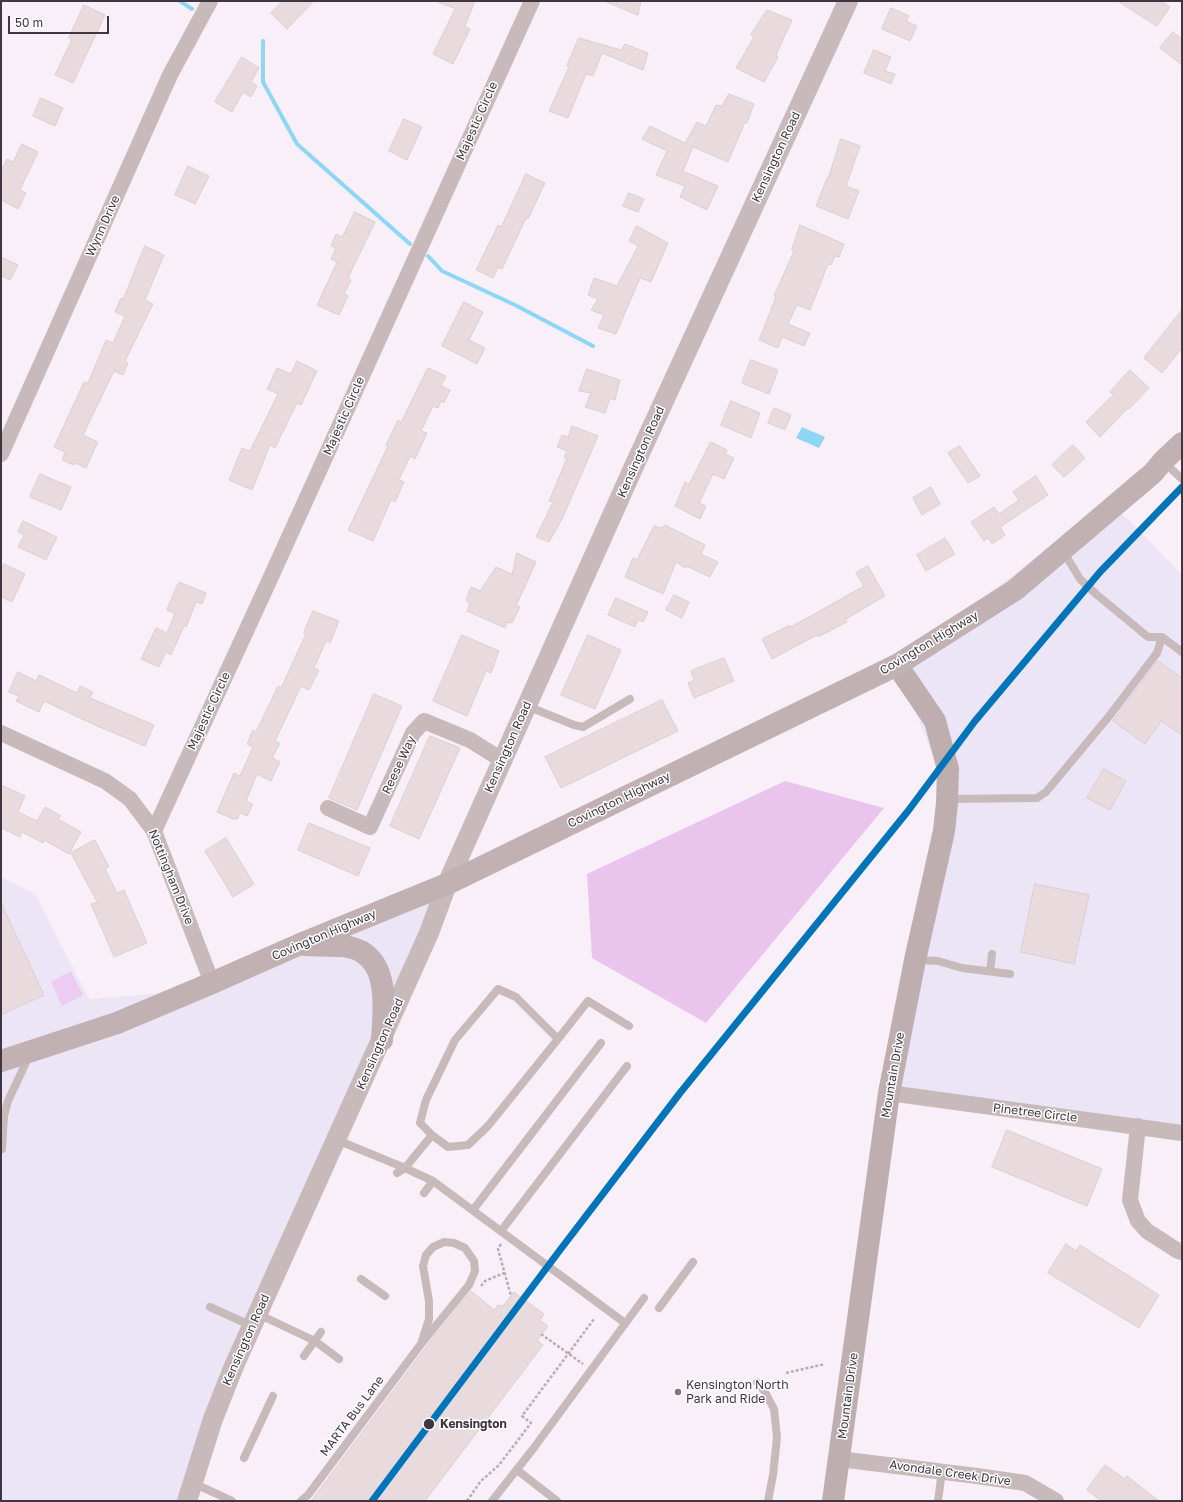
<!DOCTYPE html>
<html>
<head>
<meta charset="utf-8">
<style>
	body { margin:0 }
	#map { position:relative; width:1183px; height:1502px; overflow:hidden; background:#f8eff9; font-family:"Golos Text",sans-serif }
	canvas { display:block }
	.frame { position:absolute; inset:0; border:2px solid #3f3641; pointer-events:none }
	.scale { position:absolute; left:8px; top:16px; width:101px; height:18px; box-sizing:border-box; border:2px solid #3f3641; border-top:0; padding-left:5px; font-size:12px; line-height:14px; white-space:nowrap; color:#3f3641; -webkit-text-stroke:3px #fefefe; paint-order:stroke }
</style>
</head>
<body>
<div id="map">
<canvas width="1183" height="1502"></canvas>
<div class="frame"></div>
<div class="scale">50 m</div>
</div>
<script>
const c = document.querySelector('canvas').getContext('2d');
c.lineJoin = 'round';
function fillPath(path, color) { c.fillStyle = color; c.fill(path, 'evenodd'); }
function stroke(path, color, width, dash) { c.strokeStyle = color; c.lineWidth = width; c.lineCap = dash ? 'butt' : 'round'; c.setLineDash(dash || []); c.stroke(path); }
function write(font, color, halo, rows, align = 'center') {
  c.font = font + ' "Golos Text",sans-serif'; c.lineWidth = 3; c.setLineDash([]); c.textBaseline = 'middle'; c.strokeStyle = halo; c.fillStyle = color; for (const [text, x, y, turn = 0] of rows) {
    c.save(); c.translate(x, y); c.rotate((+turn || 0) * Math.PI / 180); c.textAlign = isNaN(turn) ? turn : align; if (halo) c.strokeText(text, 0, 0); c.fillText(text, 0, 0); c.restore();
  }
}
fillPath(new Path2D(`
	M1106 503 1128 519 1182 575V1131L899 1100 949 797 897 665Z
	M1 877 35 894 89 999 214 989 447 884 230 1392 190 1501H1Z`), '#ebe5f6');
fillPath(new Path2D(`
	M71 971 83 995 62 1006 51 982Z`), '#edccf2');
fillPath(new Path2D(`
	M785 781 884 808 706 1023 592 958 587 874Z`), '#e9c5ee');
fillPath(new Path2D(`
	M802 427 825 437 819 448 796 438Z`), '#8ed6f5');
stroke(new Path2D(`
	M180 1 192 9
	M263 41V82L297 144 410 244
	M428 256 442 271 515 305 593 346`), '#8ed6f5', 4);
const building = new Path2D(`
	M283 1H314L287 29 271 13Z
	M436 1H475L465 26 470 29 453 64 433 54 455 9Z
	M605 1H641L638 15Z
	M1118 1H1161L1170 7 1157 26Z
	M84 5 105 15 73 83 55 75 72 39 69 38Z
	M891 8 909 16 906 21 917 26 910 41 882 29Z
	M767 10 792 20 776 55 778 57 764 82 736 68 754 37 751 35Z
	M1173 32 1182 39V65L1160 48Z
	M579 38 621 50 625 44 648 53 643 70 602 53 593 76 586 74 568 118 549 111 569 67 567 66Z
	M874 50 891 57 885 71 895 74 891 84 864 73Z
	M242 57 259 68 251 82 257 86 251 97 243 92 232 112 215 102Z
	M729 94 754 104 747 123 745 122 728 162 693 147 683 171 718 186 707 210 680 197 685 186 656 175 667 151 642 139 650 126 685 143 697 122 706 126 716 105 722 106Z
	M41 98 63 108 55 126 33 116Z
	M404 119 422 127 407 160 389 151Z
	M841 139 860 146 846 186 859 191 848 219 816 206 827 178H828Z
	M22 144 38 152 20 190 26 193 18 209 1 200V171L7 159 13 162Z
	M188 166 209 176 195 204 175 195Z
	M526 174 545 183 528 219 526 218 502 269 498 267 493 278 476 270 498 225 501 227Z
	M629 193 644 199 638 212 623 206Z
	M355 212 375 222 348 278 351 280 344 294 348 296 339 315 317 305 337 262 331 259 336 248 331 246 336 234 342 237Z
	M800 225 844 244 839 257 835 256 831 265 828 264 810 310 797 305 788 324 810 333 804 346 782 337 778 348 759 340 776 297 774 296 794 251 792 250Z
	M637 226 668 243 651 282 640 278 616 334 598 328 604 315 591 310 598 299 588 295 594 278 617 286 638 246 629 241Z
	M145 246 164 255 145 300 153 304 125 361 128 363 123 375 114 371 83 435 98 442 86 468 75 463 74 465 62 460 65 452 54 447 84 382 88 383 106 340 113 343 125 316 115 312 121 298 123 299Z
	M1 257 18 265 10 280 1 276Z
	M464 302 483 312 469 340 485 348 477 364 442 346Z
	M1182 310V348L1162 373 1144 358Z
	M751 360 778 370 769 394 742 383Z
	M297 361 317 371 301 405 297 403 275 448 270 445 252 490 229 480 242 448 250 451 278 394 267 389 277 368 291 374Z
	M428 368 446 376 441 386 450 390 444 403 441 401 438 408 433 406 421 431 427 433 415 459 410 456 399 480 404 482 395 502 391 500 373 541 348 530 388 446 386 445 398 420 401 422Z
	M587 369 620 380 615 400 610 398 605 413 585 407 591 393 579 391Z
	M1130 370 1149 388 1129 409 1128 408 1100 437 1086 422 1113 395 1110 392Z
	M731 401 760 413 751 438 721 425Z
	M774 408 791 415 785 430 768 423Z
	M572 426 598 436 563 517 549 542 536 537 553 502 549 501 567 458 564 457 567 451 557 447 562 435 568 437Z
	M711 442 727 450 725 454 734 458 724 479 713 474 699 503 706 506 700 519 675 506 685 482 689 484Z
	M1073 445 1085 458 1064 477 1052 465Z
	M960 446 980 476 968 483 948 453Z
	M40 474 71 487 61 510 30 497Z
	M1036 476 1048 495 1000 527 1005 535 992 544 988 538 984 541 971 522 994 507 999 514 1019 500 1013 492Z
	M931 487 940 504 922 515 913 498Z
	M23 521 57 537 46 560 18 547 24 535 18 532Z
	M665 525 705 545 701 554 718 562 710 577 686 566 685 568 676 562 663 594 625 577 633 558 637 560 654 526 661 528Z
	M945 538 955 554 926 571 917 555Z
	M517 553 536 562 516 606 520 607 512 623 507 622 505 628 467 611 470 604 466 600 471 587 480 591 496 567 512 574Z
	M4 564 25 574 12 602 1 597V571Z
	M868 566 885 596 846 619 847 622 818 637 817 635 772 659 762 639 790 625 791 627 864 586 856 573Z
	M179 582 206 593 202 604 196 602 186 627 184 626 171 655 166 652 159 667 141 659 156 628 167 633 175 613 167 610Z
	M674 595 689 602 682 618 666 610Z
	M616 598 648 612 643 622 638 620 635 627 608 615Z
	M313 611 339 621 330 643 326 641 314 668 319 670 309 690 301 686 275 741 280 743 272 758 280 762 271 781 257 774 246 801 253 804 247 816 240 813 237 819H233L217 812 234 773 240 776 253 747 247 744 253 730 256 732 278 686 281 688 306 634 304 633Z
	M462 635 499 651 491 673 486 671 467 716 433 701Z
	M588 635 621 650 595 709 561 695Z
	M724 658 734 681 694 698 688 683 694 680 691 671Z
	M1158 661 1182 678V735L1161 721 1145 744 1113 721Z
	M18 672 36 681 39 675 77 693 80 686 93 692 90 698 154 725 145 746 97 726 44 701 39 712 16 701 19 696 9 692Z
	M374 694 402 706 357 810 329 798Z
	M662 700 678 731 561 788 545 757Z
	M430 736 460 748 419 839 390 826Z
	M1104 769 1126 781 1110 810 1087 798Z
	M1 785 25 796 18 812 37 821 45 807 61 816 58 819 81 832 69 854 44 840 43 843 22 832 20 837 1 828Z
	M309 823 370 848 358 876 298 850Z
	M226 838 254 884 233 897 205 851Z
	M95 840 109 867 105 869 117 893 124 890 147 943 114 957 91 904 97 902 71 853Z
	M1035 884 1089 895 1074 964 1021 952Z
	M1 903 44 995 1 1015Z
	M1007 1130 1102 1169 1087 1206 992 1167Z
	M1066 1244 1076 1251 1080 1245 1159 1295 1139 1328 1048 1273Z
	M471 1291 494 1310 498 1305 503 1306 514 1292 544 1314 540 1320 548 1326 537 1340 543 1345 425 1501H311L431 1340Z
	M1105 1465 1125 1479 1127 1476 1159 1501H1101L1087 1490Z`);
fillPath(building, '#e9dbdd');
stroke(building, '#dacfd1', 1);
stroke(new Path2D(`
	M501 1244 498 1249 511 1296
	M481 1286 485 1281 504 1273
	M541 1334 583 1364
	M786 1373 825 1364
	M467 1501 480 1482 499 1465 531 1423 522 1416 594 1319`), '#b9aeb2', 2.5, [3, 2]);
stroke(new Path2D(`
	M1164 462 1182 479
	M1063 551 1080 579 1096 594 1148 637H1162L1182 652
	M527 706 574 725 583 727 630 699
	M948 799 1037 798 1046 792 1110 715 1157 653 1162 637
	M916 960 938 961 962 968 1010 974
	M990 971 992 954
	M558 1039 588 1001 629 1026
	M337 1140 405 1168 433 1181 625 1323
	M2 1149 4 1116 8 1101 29 1056
	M397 1173 405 1168 432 1135 420 1123 426 1100 455 1040 498 989 516 997 558 1039 488 1126 468 1145 448 1147 432 1135
	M424 1193 433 1181
	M473 1210 601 1043
	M501 1231 627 1066
	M361 1279 385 1296
	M210 1307 252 1326
	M659 1308 693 1262
	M258 1314 315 1341 339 1359
	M304 1356 321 1332
	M757 1382 765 1392 774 1409 777 1437 773 1475 768 1501
	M244 1458 273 1396
	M517 1470 557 1501
	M193 1483 232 1501
	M301 1501 308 1495 421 1344 469 1285 475 1271 474 1261 465 1248 454 1243 444 1242 433 1247 426 1255 423 1266 429 1301V1319L421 1344
	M492 1501 533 1449 644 1298
	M938 1501 942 1471`), '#c8b9bb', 8);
stroke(new Path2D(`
	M1 454 170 75 210 1
	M1 733 105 781 130 799 154 831 212 983
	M328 808 370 827 413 733 424 721 470 740 502 760
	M154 831 270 579 532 1
	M889 1093 1182 1133
	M1138 1126 1130 1200 1138 1221 1147 1231 1178 1251 1182 1252
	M839 1459 977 1476 1025 1483 1056 1501`), '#c8b9bb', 16);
stroke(new Path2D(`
	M187 1501 213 1419 234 1366 429 933 447 884 635 464 848 1`), '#c8b9bb', 20);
stroke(new Path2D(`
	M833 1501 889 1093 915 960 944 831 947 803 948 769 935 721 897 665`), '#beaeb0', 22);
stroke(new Path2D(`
	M305 945C319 946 335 945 349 947 391 956 384 1008 382 1040
	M1 1061 117 1023 212 983 298 945 447 884 897 665 1015 590 1153 473 1163 461 1182 443`), '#c1b1b3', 22);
stroke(new Path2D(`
	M372 1501 560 1250 680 1093 908 811 975 721 1100 572 1182 487`), '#0274ba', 7);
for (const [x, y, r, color] of [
	[678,1392,4,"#807781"],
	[429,1424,6,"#3f3641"]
]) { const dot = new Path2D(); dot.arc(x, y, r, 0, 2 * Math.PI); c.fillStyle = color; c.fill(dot); stroke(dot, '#fefefe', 1.5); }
write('12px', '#3f3641', '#fefefe', [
	["Majestic Circle",477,121,-66],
	["Kensington Road",776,157,-65],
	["Wynn Drive",103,226,-66],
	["Majestic Circle",344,416,-66],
	["Kensington Road",641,452,-66],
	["Covington Highway",929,643,-31],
	["Majestic Circle",209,711,-65],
	["Kensington Road",508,747,-66],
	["Reese Way",399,765,-65],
	["Covington Highway",619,800,-26],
	["Nottingham Drive",171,877,68],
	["Covington Highway",324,935,-23],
	["Kensington Road",380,1044,-66],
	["Mountain Drive",893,1075,-80],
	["Pinetree Circle",1035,1113,7],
	["Kensington Road",246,1340,-66],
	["Mountain Drive",848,1396,-82],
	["MARTA Bus Lane",352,1416,-53],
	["Avondale Creek Drive",950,1473,8]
]);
write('12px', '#3f3641', '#fefefe', [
	["Kensington North",686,1385],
	["Park and Ride",686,1399]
], 'left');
write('bold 12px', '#3f3641', '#fefefe', [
	["Kensington",440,1424]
], 'left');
</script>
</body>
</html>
